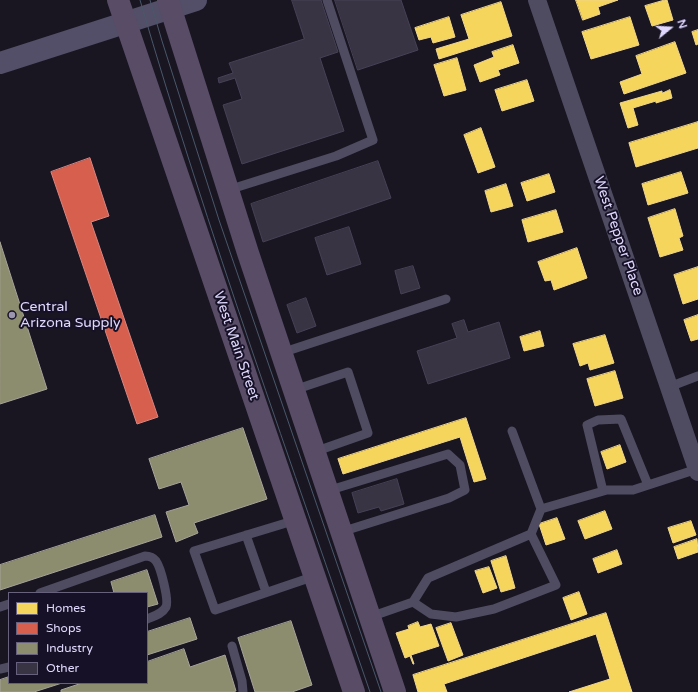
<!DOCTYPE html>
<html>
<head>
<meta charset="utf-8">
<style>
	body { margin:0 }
	#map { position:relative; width:698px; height:692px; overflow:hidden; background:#191622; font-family:"Varela Round",sans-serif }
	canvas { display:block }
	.legend { position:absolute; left:8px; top:592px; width:140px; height:92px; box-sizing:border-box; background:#171127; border:1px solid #68617d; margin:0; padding:5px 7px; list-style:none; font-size:12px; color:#e1d9fd }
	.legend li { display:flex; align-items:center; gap:8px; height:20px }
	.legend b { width:20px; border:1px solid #68617d }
	.north { position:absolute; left:650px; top:8px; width:40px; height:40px; -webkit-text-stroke:3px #171127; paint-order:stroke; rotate:72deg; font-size:11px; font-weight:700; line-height:16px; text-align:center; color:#e1d9fd }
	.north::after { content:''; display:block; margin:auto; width:14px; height:18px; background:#e1d9fd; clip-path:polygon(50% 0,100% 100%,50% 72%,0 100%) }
</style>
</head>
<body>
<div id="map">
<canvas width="698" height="692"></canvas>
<ul class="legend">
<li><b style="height:11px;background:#f6d55c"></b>Homes</li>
<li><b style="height:11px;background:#d6604d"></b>Shops</li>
<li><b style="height:11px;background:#8c8c6e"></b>Industry</li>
<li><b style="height:11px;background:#393444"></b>Other</li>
</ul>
<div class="north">N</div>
</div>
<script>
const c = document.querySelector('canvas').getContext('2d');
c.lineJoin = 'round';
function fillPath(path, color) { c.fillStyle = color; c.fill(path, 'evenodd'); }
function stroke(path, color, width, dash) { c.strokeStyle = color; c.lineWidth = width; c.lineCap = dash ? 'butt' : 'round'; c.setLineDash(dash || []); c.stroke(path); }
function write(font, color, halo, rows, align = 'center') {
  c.font = font + ' "Varela Round",sans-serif'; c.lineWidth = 4; c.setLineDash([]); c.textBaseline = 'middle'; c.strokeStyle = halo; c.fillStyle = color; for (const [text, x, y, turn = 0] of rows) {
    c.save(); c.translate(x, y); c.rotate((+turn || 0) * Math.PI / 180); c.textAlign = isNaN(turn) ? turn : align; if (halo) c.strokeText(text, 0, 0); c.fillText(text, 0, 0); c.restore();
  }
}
const homes = new Path2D(`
	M576 0H618L598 7 600 14 583 20Z
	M665 0H667L673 20 652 26 645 6Z
	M501 2 512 36 439 59 436 49 469 39 461 15Z
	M449 17 455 37 433 43 431 37 419 40 415 28Z
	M630 17 639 45 591 59 582 32Z
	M698 30V44L696 45 692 32Z
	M675 42 686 73 624 94 620 82 642 74 636 56Z
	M513 45 519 63 498 70 500 75 480 82 474 65 494 57 492 52Z
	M457 58 466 90 444 96 434 65Z
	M527 80 534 101 502 111 495 90Z
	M670 90 672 98 656 103V101L633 108 638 125 628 128 620 103 662 91V93Z
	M698 122V148L636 167 629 143Z
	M481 128 495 167 478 173 464 135Z
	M681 172 688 193 648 205 642 184Z
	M549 174 555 192 527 201 521 183Z
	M506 184 513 206 491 212 485 191Z
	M675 209 683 236 679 238 683 250 660 257 648 218Z
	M556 210 563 232 528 242 522 220Z
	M577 248 587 278 554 290 551 280 545 281 538 262Z
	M698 267V299L683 304 674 275Z
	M698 315V339L691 341 684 320Z
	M540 331 544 346 524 351 520 337Z
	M605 335 614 363 590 370 588 363 580 366 573 344Z
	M615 371 623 398 595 406 587 379Z
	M466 418 486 479 474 482 460 437 343 474 338 459Z
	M620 445 626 462 607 469 601 452Z
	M605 511 612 529 585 539 578 521Z
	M557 518 565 539 546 545 539 524Z
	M691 521 696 535 673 543 668 528Z
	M697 539 698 552 678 559 674 547Z
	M617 550 622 564 598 573 593 559Z
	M506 556 515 588 501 592 491 561Z
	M489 567 497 588 483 593 475 571Z
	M579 592 587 614 571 620 563 598Z
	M606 613 632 692H569L610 679 596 634 444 684 447 692H418L413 675Z
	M418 622 420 627 431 624 439 646 411 655 414 664H413L410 656 405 658 396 633 409 629 408 626Z
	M451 623 463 655 448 661 436 628Z`);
fillPath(homes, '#f6d55c');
stroke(homes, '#f0d68c', 1);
const shops = new Path2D(`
	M90 158 109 216 91 222 158 417 137 424 51 172Z`);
fillPath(shops, '#d6604d');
stroke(shops, '#d98482', 1);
const industry = new Path2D(`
	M0 242 47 389 0 404Z
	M243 428 267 499 194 523 198 533 176 542 166 512 189 505 181 482 159 489 149 459Z
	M155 515 162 537 0 590V565Z
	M147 570 158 604 147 607V593H114L111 582Z
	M190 618 197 639 147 655V632Z
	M291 621 312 685 292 692H255L238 638Z
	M184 649 190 667 225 655 236 691 232 692H61V690L82 683H147V662Z
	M9 677V683H62L34 692H0V680Z`);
fillPath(industry, '#8c8c6e');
stroke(industry, '#a6a399', 1);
const building = new Path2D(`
	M292 0H321L338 52 320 58 344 131 242 164 223 105 242 99 235 78 219 83 218 78 233 73 229 63 304 39Z
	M335 0H401L418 50 358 70Z
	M378 161 391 198 263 242 251 204Z
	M349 227 361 264 327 275 315 238Z
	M413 266 420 288 401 294 395 271Z
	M306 298 316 326 297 333 287 305Z
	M464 320 468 332 499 322 510 358 428 384 417 351 457 338 452 324Z
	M397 479 404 504 381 511 379 507 358 513 352 493Z`);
fillPath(building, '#393444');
stroke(building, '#474155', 1);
stroke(new Path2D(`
	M228 190 336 156 373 140 327 0
	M281 353 446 299
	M669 387 698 376
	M294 390 348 372 368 433 314 452
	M512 431 541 509
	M327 491 448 454 460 465 465 490 449 498 341 532
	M603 491 587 425 598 420 621 419 648 485
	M296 520 194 551 215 610 315 576
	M531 534 541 509 607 490H633L697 469
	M246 535 266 592
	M40 593 145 556C150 556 153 557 156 561 161 568 169 600 166 607 162 614 154 616 147 619
	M0 607 9 604
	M370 617 413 602 428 578 531 534 556 585 494 609 456 617 431 614 413 602
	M232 646 242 681 243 692
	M0 669 9 667`), '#4f4c62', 9);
stroke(new Path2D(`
	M537 0 698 472`), '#4f4c62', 18);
stroke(new Path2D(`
	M0 63 196 0`), '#534f68', 22);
stroke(new Path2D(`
	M118 0 354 692
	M168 0 248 253 395 692`), '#584c67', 22);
stroke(new Path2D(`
	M140 0C208 233 291 462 370 692
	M150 0 162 41 219 220 381 692`), '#49586b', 1);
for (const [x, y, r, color] of [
	[12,315,4,"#9b95b0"]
]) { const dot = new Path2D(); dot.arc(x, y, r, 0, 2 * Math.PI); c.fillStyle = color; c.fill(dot); stroke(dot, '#171127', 1.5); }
write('14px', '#e1d9fd', '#171127', [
	["West Pepper Place",618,236,71],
	["West Main Street",236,346,71]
]);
write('14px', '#e1d9fd', '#171127', [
	["Central",20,307],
	["Arizona Supply",20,323]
], 'left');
</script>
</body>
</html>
